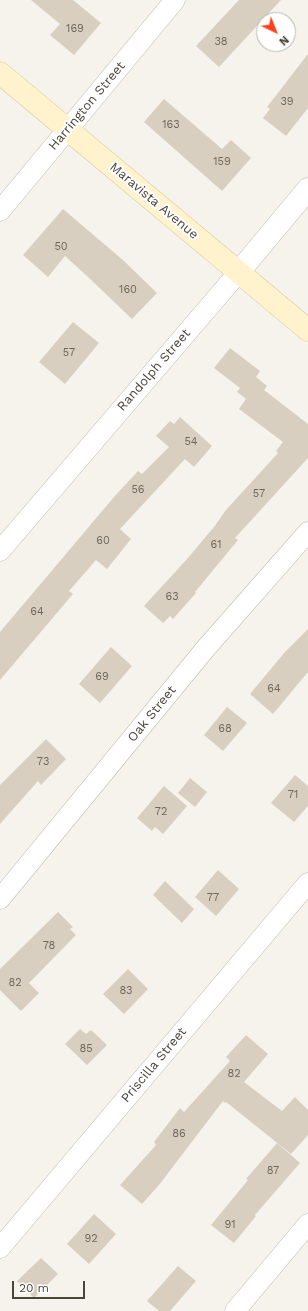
<!DOCTYPE html>
<html>
<head>
<meta charset="utf-8">
<style>
	body { margin:0 }
	#map { position:relative; width:308px; height:1311px; overflow:hidden; background:#f6f3ec; font-family:"Work Sans",sans-serif }
	canvas { display:block }
	.north { position:absolute; left:256px; top:12px; width:40px; height:40px; box-sizing:border-box; background:#fff; border:1px solid #b7b4b0; border-radius:50%; rotate:137deg; font-size:11px; font-weight:700; line-height:16px; text-align:center; color:#4b4439 }
	.north::after { content:''; display:block; margin:auto; width:14px; height:18px; background:#fc3f1d; clip-path:polygon(50% 0,100% 100%,50% 72%,0 100%) }
	.scale { position:absolute; left:12px; top:1281px; width:73px; height:18px; box-sizing:border-box; border:2px solid #4b4439; border-top:0; padding-left:5px; font-size:12px; line-height:14px; white-space:nowrap; color:#4b4439; -webkit-text-stroke:3px #fff; paint-order:stroke }
</style>
</head>
<body>
<div id="map">
<canvas width="308" height="1311"></canvas>
<div class="north">N</div>
<div class="scale">20 m</div>
</div>
<script>
const c = document.querySelector('canvas').getContext('2d');
c.lineJoin = 'round';
function fillPath(path, color) { c.fillStyle = color; c.fill(path, 'evenodd'); }
function stroke(path, color, width, dash) { c.strokeStyle = color; c.lineWidth = width; c.lineCap = dash ? 'butt' : 'round'; c.setLineDash(dash || []); c.stroke(path); }
function write(font, color, halo, rows, align = 'center') {
  c.font = font + ' "Work Sans",sans-serif'; c.lineWidth = 4; c.setLineDash([]); c.textBaseline = 'middle'; c.strokeStyle = halo; c.fillStyle = color; for (const [text, x, y, turn = 0] of rows) {
    c.save(); c.translate(x, y); c.rotate((+turn || 0) * Math.PI / 180); c.textAlign = isNaN(turn) ? turn : align; if (halo) c.strokeText(text, 0, 0); c.fillText(text, 0, 0); c.restore();
  }
}
fillPath(new Path2D(`
	M31 0H73L101 23 74 55 50 35 60 24Z
	M239 0H281L219 67 196 46Z
	M308 54V108L286 136 263 118 270 109 267 107Z
	M164 99 222 149 231 140 251 158 222 191 144 122Z
	M63 209 124 261 157 293 132 319 87 276 65 256 48 277 23 255Z
	M73 322 99 343 65 384 39 362Z
	M230 348 260 371 256 377 267 386 264 390 308 424V458L235 538 238 540 195 592 196 593 173 619 170 616 163 623 144 606 187 559 214 527 226 510 278 453 276 451 283 442 239 409 246 399 237 392 240 388 214 368Z
	M180 417 212 446 194 467 185 459 120 529 131 539 107 569 96 560 69 591 73 594 0 680V632L114 497 138 471 142 474 169 447 156 436 170 421 174 424Z
	M308 629V672L273 714 250 694 285 652Z
	M111 647 132 666 100 703 79 684Z
	M227 707 247 723 223 751 204 735Z
	M46 739 66 759 41 785 38 781 0 824V785Z
	M295 775 308 786V806L294 822 271 803Z
	M190 778 207 792 195 807 178 793Z
	M164 786 187 806 163 834 155 827 152 831 137 818Z
	M218 870 239 889 216 916 195 897Z
	M165 881 194 909 182 923 153 895Z
	M58 912 73 927 70 929 76 935 29 983 39 993 21 1011 0 990V969Z
	M128 969 148 989 124 1014 103 994Z
	M80 1029 86 1034 91 1030 107 1045 87 1065 65 1044Z
	M246 1035 268 1054 244 1082 282 1111 295 1097 308 1110V1135L291 1154 226 1102 225 1103 223 1101 159 1185 142 1204 120 1185 156 1145 154 1142 180 1108 184 1112 230 1061 226 1057Z
	M277 1143 300 1163 255 1215 256 1216 234 1243 211 1225 248 1180 246 1179Z
	M94 1214 116 1234 89 1264 67 1244Z
	M41 1258 58 1274 34 1298 17 1281Z
	M178 1266 196 1281 170 1311H159L147 1301Z`), '#d8cfc1');
const minor = new Path2D(`
	M0 211 175 0
	M0 551 238 273
	M0 899 206 648 308 532
	M0 1248 308 883
	M235 1311 308 1224`);
const tertiary = new Path2D(`
	M238 273 308 189`);
const secondary = new Path2D(`
	M0 73 308 330`);
stroke(minor, '#c2bbae', 21);
stroke(tertiary, '#c2bbae', 23);
stroke(secondary, '#d6c79b', 23);
stroke(minor, '#fff', 20);
stroke(tertiary, '#fff', 22);
stroke(secondary, '#fff3cd', 22);
write('11px', '#6e675b', null, [
	["169",75,29],
	["38",221,42],
	["39",287,102],
	["163",171,125],
	["159",222,162],
	["50",61,247],
	["160",128,290],
	["57",69,353],
	["54",191,442],
	["56",138,490],
	["57",259,494],
	["60",103,541],
	["61",216,545],
	["63",172,597],
	["64",37,612],
	["69",102,677],
	["64",274,689],
	["68",225,729],
	["73",43,762],
	["71",293,795],
	["72",161,812],
	["77",213,898],
	["78",49,946],
	["82",15,983],
	["83",126,991],
	["85",86,1049],
	["82",234,1074],
	["86",179,1134],
	["87",273,1171],
	["91",230,1225],
	["92",91,1239]
]);
write('13px', '#4b4439', '#fff', [
	["Harrington Street",87,106,-50],
	["Maravista Avenue",154,201,40],
	["Randolph Street",154,370,-49],
	["Oak Street",152,714,-51],
	["Priscilla Street",154,1065,-50]
]);
</script>
</body>
</html>
